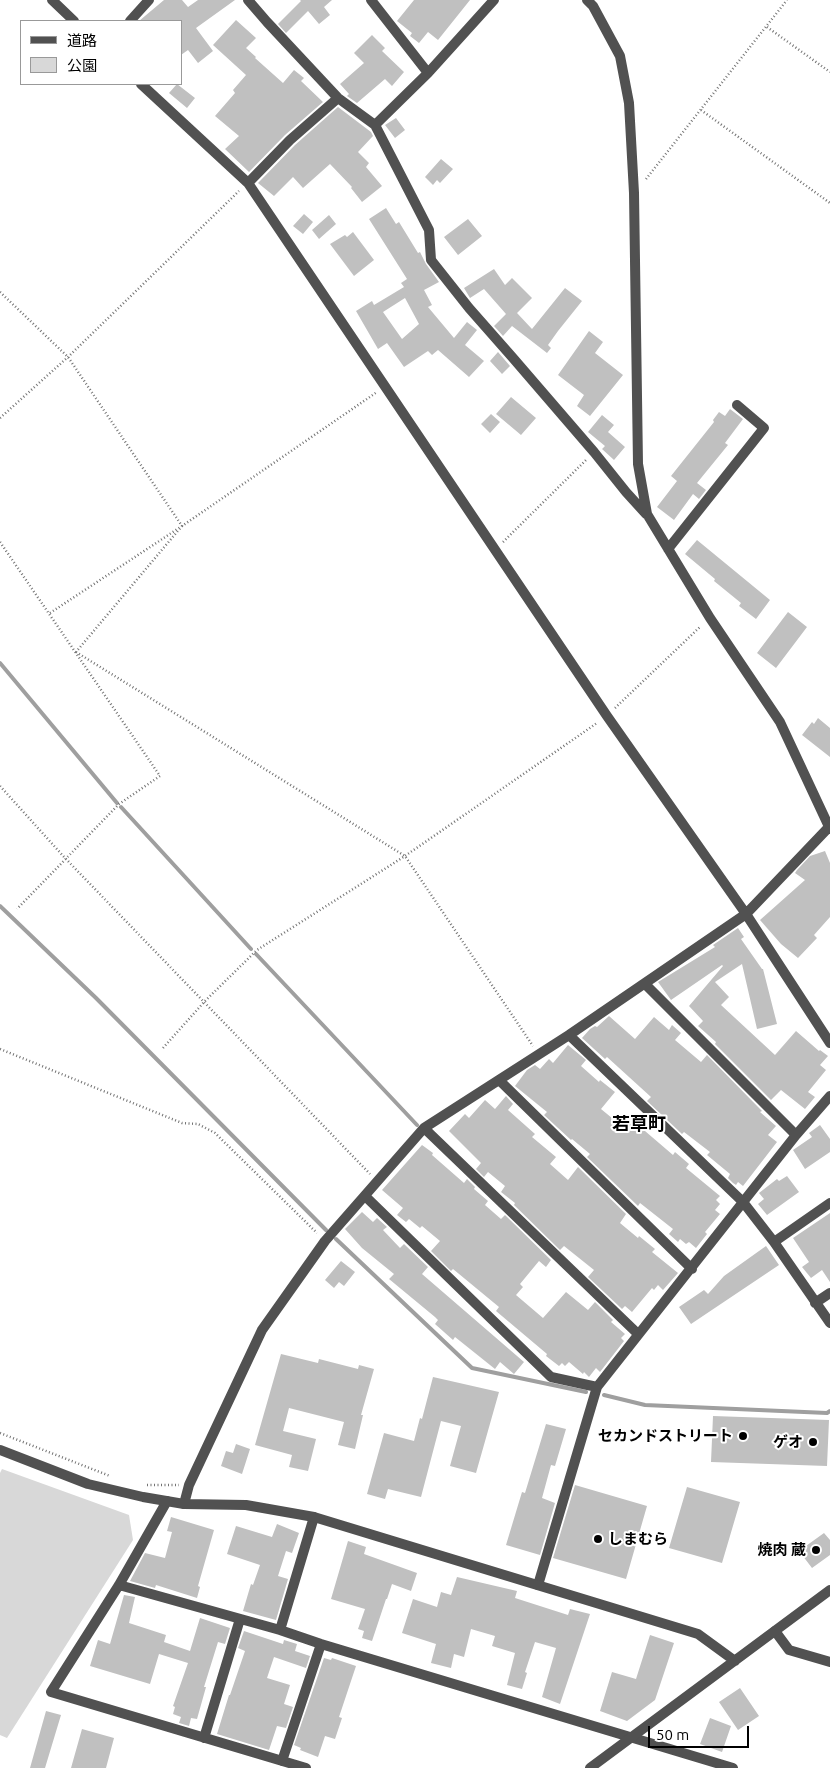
<!DOCTYPE html>
<html>
<head>
<meta charset="utf-8">
<style>
	body { margin:0 }
	#map { position:relative; width:830px; height:1768px; overflow:hidden; background:#fff; font-family:Ubuntu,"Noto Sans JP",sans-serif }
	canvas { display:block }
	.legend { position:absolute; left:20px; top:20px; width:162px; height:65px; box-sizing:border-box; background:#fff; border:1px solid #999; margin:0; padding:6px 9px; list-style:none; font-size:15px; color:#000 }
	.legend li { display:flex; align-items:center; gap:10px; height:25px }
	.legend b { width:25px; border:1px solid #999 }
	.scale { position:absolute; left:648px; top:1726px; width:101px; height:22px; box-sizing:border-box; border:2px solid #000; border-top:0; padding-left:6px; font-size:15px; line-height:18px; white-space:nowrap; color:#000; -webkit-text-stroke:4px #fff; paint-order:stroke }
</style>
</head>
<body>
<div id="map">
<canvas width="830" height="1768"></canvas>
<ul class="legend">
<li><b style="height:6px;background:#515151"></b>道路</li>
<li><b style="height:14px;background:#d8d8d8"></b>公園</li>
</ul>
<div class="scale">50 m</div>
</div>
<script>
const c = document.querySelector('canvas').getContext('2d');
c.lineJoin = 'round';
function fillPath(path, color) { c.fillStyle = color; c.fill(path, 'evenodd'); }
function stroke(path, color, width, dash) { c.strokeStyle = color; c.lineWidth = width; c.lineCap = dash ? 'butt' : 'round'; c.setLineDash(dash || []); c.stroke(path); }
function write(font, color, halo, rows, align = 'center') {
  c.font = font + ' Ubuntu,"Noto Sans JP",sans-serif'; c.lineWidth = 4; c.setLineDash([]); c.textBaseline = 'middle'; c.strokeStyle = halo; c.fillStyle = color; for (const [text, x, y, turn = 0] of rows) {
    c.save(); c.translate(x, y); c.rotate((+turn || 0) * Math.PI / 180); c.textAlign = isNaN(turn) ? turn : align; if (halo) c.strokeText(text, 0, 0); c.fillText(text, 0, 0); c.restore();
  }
}
fillPath(new Path2D(`
	M2 1469 129 1515 133 1540 7 1738 0 1735V1473Z`), '#d8d8d8');
stroke(new Path2D(`
	M0 663 117 803
	M121 807 251 949
	M0 906 96 998 326 1230
	M256 954 417 1125
	M336 1239 472 1368 586 1392
	M604 1395 645 1405 827 1413 830 1411`), '#9f9f9f', 4);
fillPath(new Path2D(`
	M164 0H182L188 7 198 0H235L196 28 213 51 198 63 188 50 181 55V21H139Z
	M300 0H332L324 7 330 15 319 24 308 11 286 33 278 24 301 1Z
	M414 0H470L438 40 428 32 419 43 410 36 412 33 397 21Z
	M236 20 256 38 246 48 256 57 255 58 283 83 294 70 304 78 301 81 323 102 285 135 249 172 225 149 239 136 215 116 235 93 233 90 246 75 213 45Z
	M372 35 385 48 382 51 404 72 392 86 385 79 357 103 347 96 349 94 340 84 364 63 354 53Z
	M177 84 195 98 187 108 169 93Z
	M338 107 371 132 373 136 358 152 369 163 366 167 382 186 362 202 351 188 352 187 330 164 303 188 293 177 274 196 258 183 295 145Z
	M396 118 405 130 395 138 385 125Z
	M441 159 453 169 440 183 437 180 433 185 425 177Z
	M386 208 396 224 399 222 418 253 420 252 426 264 439 282 424 290 432 305 428 307 454 338 467 322 477 330 465 345 484 361 469 377 438 350 432 355 428 351 404 367 387 343 378 349 356 311 372 301 374 305 404 287 401 283 407 279 369 219ZM405 298 419 324 402 339 383 312Z
	M304 214 313 222 303 234 293 226Z
	M329 215 336 224 319 239 312 230Z
	M468 219 482 236 458 255 444 237Z
	M353 232 374 260 354 276 330 244 345 235 347 237Z
	M494 269 505 285 512 278 532 298 517 313 532 329 565 288 582 301 558 331 548 345 551 348 547 353 512 326 503 336 494 326 506 314 484 289 470 298 464 288Z
	M589 331 603 342 595 353 623 375 590 416 577 406 584 395 558 375Z
	M498 352 510 366 502 374 490 361Z
	M511 397 536 418 521 435 496 414Z
	M730 409 743 419 725 443 728 445 697 483 706 490 699 499 693 494 674 520 657 507 677 481 671 476 714 422 713 420 719 412 725 416Z
	M491 414 500 422 490 433 481 424Z
	M602 415 614 425 608 432 625 447 614 460 602 449 605 446 588 432Z
	M697 540 770 600 756 619 739 606 741 603 714 581 715 579 685 554Z
	M788 612 807 627 776 668 757 653Z
	M818 718 830 728V757L802 735 812 722 814 724Z
	M825 851 830 863V917L814 935 817 938 798 958 781 944 760 920 805 880 795 873 797 870 810 856Z
	M738 928 744 937 741 939 762 969H763L777 1024 757 1029 742 964 715 982 729 997 721 1005 775 1055 796 1031 819 1051 820 1050 828 1056 820 1065 826 1070 808 1092 815 1097 805 1109 781 1090 771 1100 715 1044 716 1042 698 1026 703 1021 689 1006 723 966 722 965 671 1000 658 982 715 947 713 945Z
	M609 1016 635 1039 654 1017 669 1030 672 1025 681 1033 675 1040 701 1062 707 1055 762 1111 760 1112 776 1126 768 1135 777 1142 743 1186 738 1182 736 1185 733 1183 728 1178 730 1174 707 1155 710 1152 684 1132 682 1134 647 1101 651 1097 607 1057 605 1059 582 1038 590 1029 595 1026 597 1027Z
	M568 1045 586 1060 581 1066 599 1082 600 1080 615 1092 601 1109 618 1123 624 1116 636 1127 638 1125 673 1155 675 1152 689 1164 686 1168 720 1196 716 1200 720 1204 715 1210 720 1214 705 1232 707 1234 696 1248 689 1242 686 1244 680 1239 678 1242 669 1234 673 1229 640 1203 638 1206 587 1157 590 1154 572 1139 571 1140 544 1115 547 1112 515 1086 527 1070 535 1065 540 1069 549 1059 553 1063Z
	M506 1096 513 1104 508 1110 535 1134 532 1137 556 1157 550 1164 568 1180 578 1167 626 1214 620 1223 638 1238 639 1236 655 1249 652 1252 678 1273 663 1290 658 1285 654 1290 652 1288 632 1312 625 1306 622 1309 588 1277 594 1270 564 1246 560 1250 514 1205 515 1203 501 1192 505 1186 488 1172 484 1177 476 1169 481 1163 449 1131 465 1114 469 1118 485 1100 495 1109Z
	M820 1125 830 1139V1152L805 1169 793 1150 812 1137 809 1133Z
	M422 1145 433 1153 432 1155 464 1183 467 1179 475 1187 474 1189 488 1201 485 1205 501 1219 505 1215 551 1260 546 1267 539 1261 520 1284 523 1287 516 1295 543 1318 566 1292 588 1310 595 1302 613 1320 611 1322 625 1334 621 1338 624 1341 600 1372 596 1368 589 1377 584 1372 583 1374 569 1362 565 1366 562 1363 559 1366 546 1356 547 1354 496 1311 499 1307 453 1269 451 1271 431 1251 440 1241 422 1226 420 1228 409 1219 406 1222 397 1215 403 1208 382 1190Z
	M787 1176 799 1192 767 1215 758 1204 764 1199 759 1193 777 1179 779 1181Z
	M362 1212 373 1222 377 1218 387 1227 383 1230 400 1248 404 1244 428 1267 422 1274 524 1362 514 1374 500 1362 495 1369 455 1337 453 1340 435 1324 438 1320 435 1317 389 1279 394 1274 362 1248 345 1229Z
	M830 1213V1282L822 1270 811 1278 802 1267 809 1262 793 1238Z
	M766 1246 779 1265 691 1324 679 1307 704 1290 708 1294 724 1276Z
	M341 1261 355 1272 344 1286 339 1282 334 1288 325 1280Z
	M281 1354 318 1363 319 1359 358 1369 359 1365 374 1369 361 1415H363L355 1449 338 1445 344 1422 289 1408 283 1431 316 1439 308 1471 289 1467 292 1455 255 1445Z
	M433 1377 499 1392 476 1473 450 1466 461 1426 441 1421 421 1497 388 1489 385 1499 367 1494 384 1433 414 1441 420 1418 422 1419Z
	M713 1416 829 1420 827 1466 711 1462Z
	M546 1424 566 1429 555 1466 551 1465 542 1498 555 1503 540 1555 506 1545 522 1492 525 1493Z
	M236 1444 250 1449 242 1474 221 1466 226 1451 233 1453Z
	M575 1485 647 1506 626 1579 553 1558Z
	M687 1487 740 1502 722 1563 669 1548Z
	M171 1517 214 1530 198 1586 200 1587 197 1598 156 1585 155 1588 130 1581 145 1553 165 1558 172 1532 167 1531Z
	M277 1524 299 1533 292 1553 286 1551 278 1576 288 1579 276 1620 243 1611 251 1584 253 1585 260 1565 227 1554 236 1526 272 1537Z
	M824 1533 830 1540V1555L812 1568 799 1551Z
	M348 1541 366 1547 364 1554 417 1573 411 1591 392 1584 387 1599H386L372 1641 362 1638 364 1631 358 1629 365 1609 331 1599Z
	M457 1577 517 1591 515 1598 568 1615 570 1609 590 1614 560 1704 542 1697 556 1648 535 1642 525 1672 527 1673 522 1689 507 1685 515 1653 492 1646 495 1636 471 1629 464 1657 454 1654 451 1668 431 1663 436 1644 402 1633 413 1599 437 1607 441 1592 451 1595Z
	M124 1595 135 1597 129 1623 166 1635 164 1642 190 1651 200 1618 230 1628 225 1644 218 1642 204 1687H206L197 1719 191 1718 189 1726 179 1723 181 1717 173 1714 175 1707 173 1706 188 1663 159 1654 150 1684 90 1666 98 1640 110 1644Z
	M244 1631 283 1644 284 1640 297 1644 295 1651 310 1656 306 1668 274 1657 267 1678 290 1685 284 1704 293 1707 286 1728 277 1726 269 1750 217 1734 229 1695H230L245 1651 238 1648Z
	M650 1635 674 1643 655 1700 627 1721 600 1711 612 1672 636 1679Z
	M324 1658 331 1660 332 1658 356 1666 339 1717 342 1718 335 1739 325 1736 318 1757 300 1750 301 1748 294 1745Z
	M740 1688 759 1716 738 1730 719 1702Z
	M46 1711 61 1715 45 1768H30Z
	M710 1718 731 1726 722 1752 700 1744Z
	M82 1729 114 1738 106 1768H71Z`), '#c0c0c0');
stroke(new Path2D(`
	M767 27 830 72
	M701 110 830 203
	M646 179 787 0
	M0 292 68 357 182 526 76 652
	M0 418 68 357 239 191
	M0 542 160 776 119 804 17 909
	M503 542 586 460
	M50 613 182 526 377 392
	M76 652 405 856 533 1046
	M615 708 701 626
	M0 786 65 858 370 1174
	M163 1048 205 1001 257 950 405 856 597 723
	M0 1049 182 1123 198 1124 215 1133 317 1233
	M0 1433 110 1476
	M147 1485H179`), '#737373', 2.5, [1, 2.5]);
stroke(new Path2D(`
	M52 0 74 21
	M248 0 267 22 338 98 375 125 429 230 431 260 469 308 513 358 594 452 626 492 646 514
	M371 0 428 73
	M587 0 593 6 620 56 629 103 634 193 638 464 647 514 710 618 780 722 830 829
	M130 21 149 0
	M141 84 248 183 607 716 746 914 830 1043
	M375 125 428 73 494 0
	M248 183 290 140 338 98
	M668 549 764 428 737 405
	M645 984 796 1135
	M569 1035 743 1202 774 1242 830 1323
	M499 1080 692 1269
	M424 1128 638 1334
	M365 1196 551 1377 597 1387
	M774 1242 830 1203
	M815 1303 830 1293
	M167 1501 119 1585 51 1692 306 1768
	M184 1504 189 1485 262 1330 325 1241 424 1128 569 1035 746 914 829 827
	M119 1585 280 1630 321 1644 733 1768
	M538 1585 597 1387 796 1135 830 1096
	M280 1630 314 1517
	M775 1631 789 1650 830 1662
	M204 1738 240 1619
	M282 1761 321 1644`), '#515151', 10);
stroke(new Path2D(`
	M0 1450 88 1484 143 1497 184 1504 246 1505 314 1517 698 1634 735 1661
	M590 1768 830 1590`), '#515151', 10);
for (const [x, y, r, color] of [
	[743,1436,5,"#000"],
	[813,1442,5,"#000"],
	[598,1539,5,"#000"],
	[816,1550,5,"#000"]
]) { const dot = new Path2D(); dot.arc(x, y, r, 0, 2 * Math.PI); c.fillStyle = color; c.fill(dot); stroke(dot, '#fff', 2); }
write('bold 15px', '#000', '#fff', [
	["セカンドストリート",733,1436],
	["ゲオ",803,1442],
	["しまむら",608,1539,"left"],
	["焼肉 蔵",806,1550]
], 'right');
write('bold 18px', '#000', '#fff', [
	["若草町",639,1124]
]);
</script>
</body>
</html>
